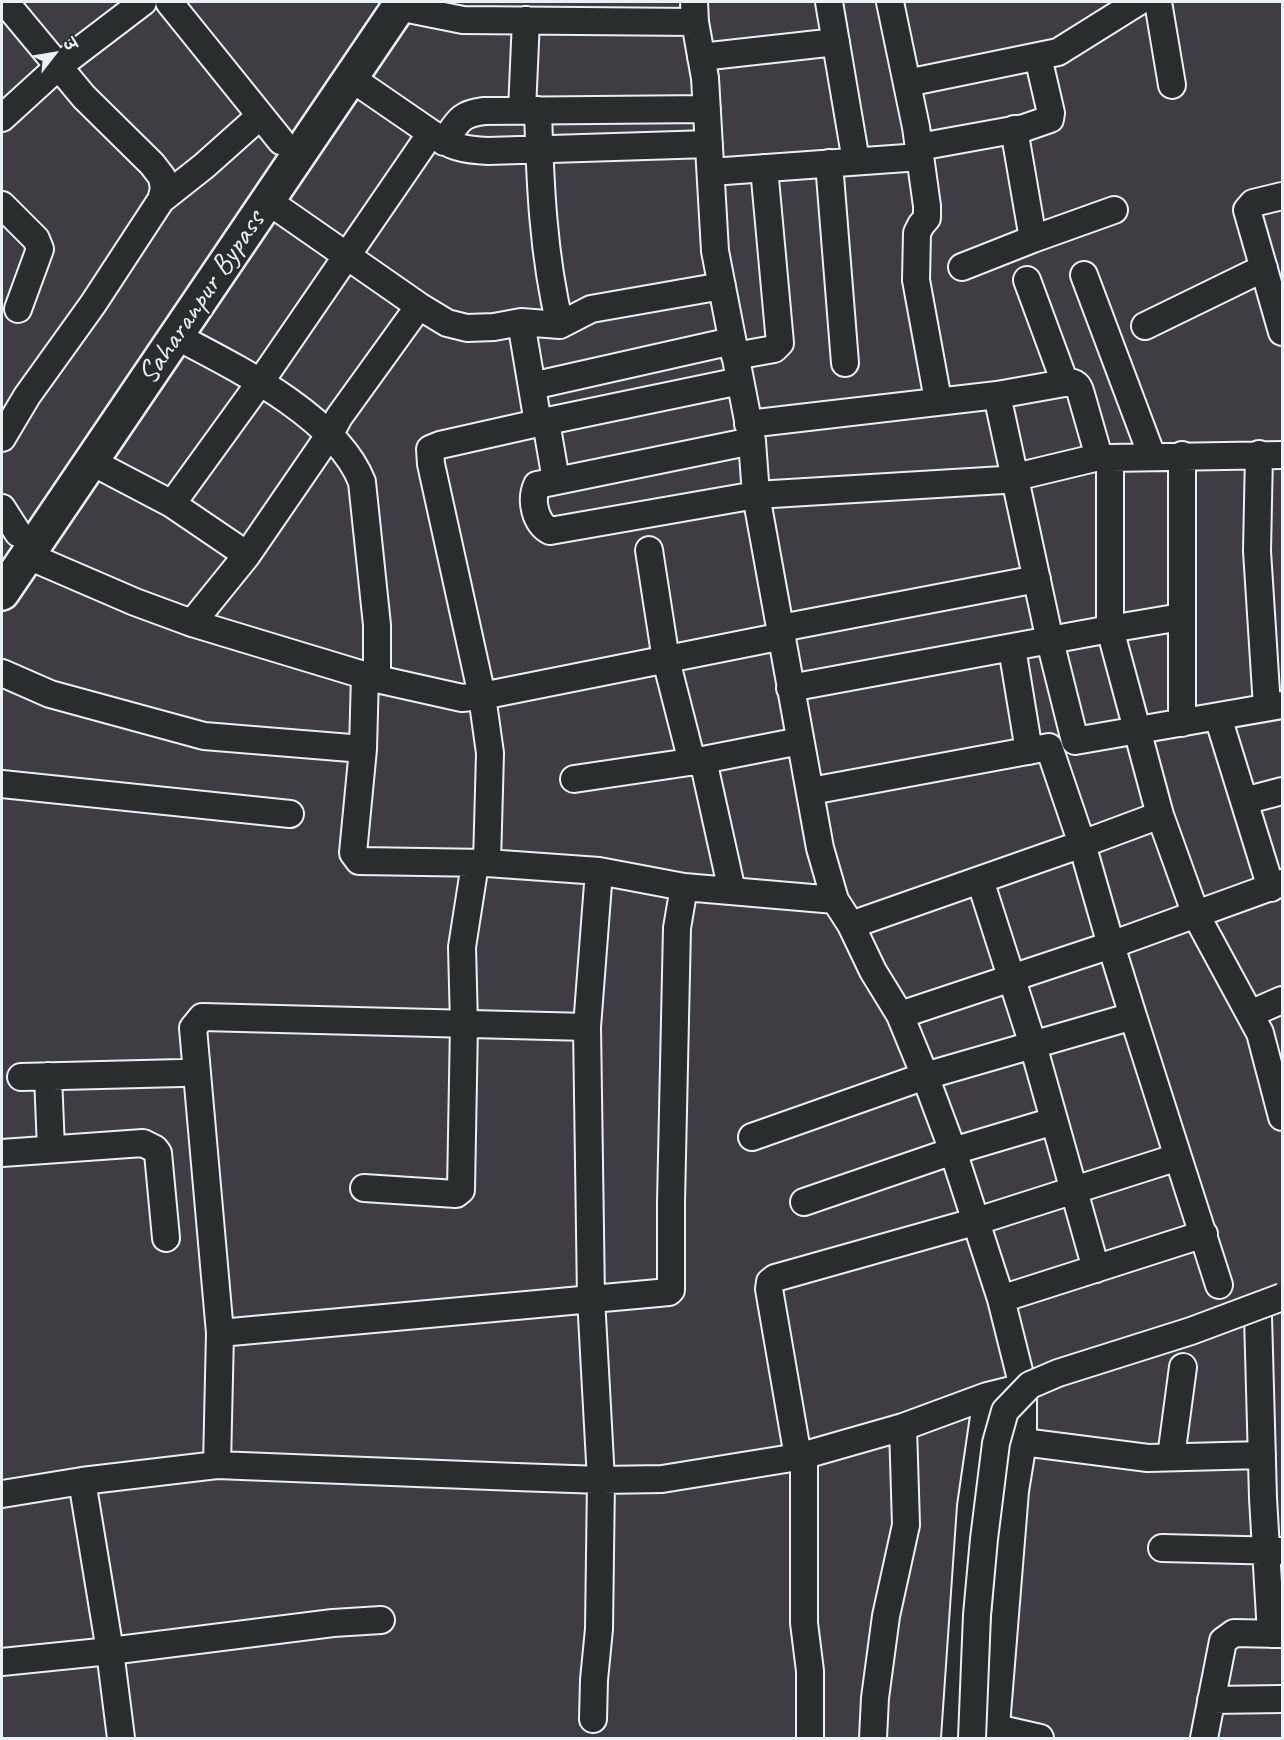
<!DOCTYPE html>
<html>
<head>
<meta charset="utf-8">
<style>
	body { margin:0 }
	#map { position:relative; width:1284px; height:1740px; overflow:hidden; background:#3f3d43; font-family:Caveat,"Playpen Sans Deva",sans-serif }
	canvas { display:block }
	.frame { position:absolute; inset:0; border:3px solid #e8f1f8; pointer-events:none }
	.north { position:absolute; left:24px; top:24px; width:60px; height:60px; -webkit-text-stroke:4px #2a2d2e; paint-order:stroke; rotate:59deg; font-size:16px; font-weight:700; line-height:24px; text-align:center; color:#e8f1f8 }
	.north::after { content:''; display:block; margin:auto; width:21px; height:27px; background:#e8f1f8; clip-path:polygon(50% 0,100% 100%,50% 72%,0 100%) }
</style>
</head>
<body>
<div id="map">
<canvas width="1284" height="1740"></canvas>
<div class="frame"></div>
<div class="north">उ</div>
</div>
<script>
const c = document.querySelector('canvas').getContext('2d');
c.lineJoin = 'round';
function stroke(path, color, width, dash) { c.strokeStyle = color; c.lineWidth = width; c.lineCap = dash ? 'butt' : 'round'; c.setLineDash(dash || []); c.stroke(path); }
function write(font, color, halo, rows, align = 'center') {
  c.font = font + ' Caveat,sans-serif'; c.lineWidth = 4.5; c.setLineDash([]); c.textBaseline = 'middle'; c.strokeStyle = halo; c.fillStyle = color; for (const [text, x, y, turn = 0] of rows) {
    c.save(); c.translate(x, y); c.rotate((+turn || 0) * Math.PI / 180); c.textAlign = isNaN(turn) ? turn : align; if (halo) c.strokeText(text, 0, 0); c.fillText(text, 0, 0); c.restore();
  }
}
const minor = new Path2D(`
	M169 2 281 141
	M694 2 695 22 705 78 715 251 752 441 756 495 820 848 835 900 851 925 873 971 900 1015 925 1076 953 1151 1001 1299 1023 1387V1442L1015 1491 995 1738
	M829 2 856 161
	M890 2 916 127 927 206V218L921 225 917 233 916 280 938 400
	M1158 2 1172 85
	M398 7 463 20 695 22
	M701 57 836 42
	M907 83 1058 52 1138 2
	M522 110 526 20
	M538 110C540 182 543 255 560 325
	M2 118 59 66 143 2
	M431 133C451 147 464 150 488 151L709 144
	M444 142C458 122 459 114 484 111L707 109
	M919 147 1024 128 1050 119 1051 113 1038 57
	M829 163 845 363
	M711 172 920 157
	M1282 196 1253 203 1247 210 1282 332
	M161 200 204 166 260 116
	M2 205 36 239 40 249 18 309
	M1033 239 1114 210
	M962 267 1033 239 1014 129
	M1084 275 1152 456
	M1027 280 1065 383
	M419 306 447 323 467 328 494 327 521 322 560 325 591 309 722 286
	M521 322 538 423 740 381
	M1145 326 1264 268
	M176 336C235 367 337 417 362 482L377 625V679
	M735 356 774 349 780 343 764 168
	M532 386 732 341
	M997 395 1070 382C1077 383 1079 387 1081 394L1099 457
	M546 422 556 480
	M748 424 997 395 1050 641 1075 741 1282 705
	M2 438 27 396 93 304 161 200 164 189 162 177 152 164 84 97 5 2
	M752 441 537 485C530 500 535 523 550 531L756 495 1003 480 1099 457 1110 458V629L1181 617
	M1259 454 1257 551 1267 707
	M1182 455V723
	M1110 458 1282 455
	M90 461 172 504 247 555
	M172 504 261 381 431 133 351 78
	M2 508 18 533
	M649 550 666 660 692 762
	M26 555 135 602 192 623 377 679 462 698 482 696 783 636
	M192 623 247 555 330 434 339 417 419 306 268 201
	M781 628 1037 579
	M1012 648 1029 751
	M2 673 50 694 204 736 363 749
	M365 675 363 749 353 853 359 861 487 863 599 871 684 887
	M790 688 1110 629 1160 815 1196 915 1260 1033 1282 1117
	M1218 717 1271 888
	M703 760 732 891
	M574 779 703 760 800 741
	M2 784 290 814
	M811 791 1049 747 1082 844 1160 815
	M1244 801 1282 791
	M487 863 490 753 482 696 431 464 430 449 440 445 538 423
	M980 880 1033 1045 1096 1269
	M851 925 1082 844 1111 945 1282 883
	M1250 1014 1282 1000
	M900 1015 1111 945 1133 1016
	M48 1076 51 1149
	M21 1077 182 1073
	M752 1137 925 1076 1133 1016 1178 1157
	M2 1153 143 1143 155 1149 158 1153 166 1238
	M364 1188 456 1194 461 1190 464 1024 462 947 475 864
	M804 1202 953 1151 1054 1121
	M1001 1299 1204 1234
	M1258 1316 1263 1498 1271 1634
	M220 1333 193 1028 202 1017 587 1027
	M1023 1442 1148 1458 1262 1455
	M804 1455V1623L810 1671V1738
	M798 1457 769 1289 770 1282 775 1278 974 1222 1178 1157 1219 1285
	M1171 1457 1183 1367
	M217 1465 220 1333 669 1292 671 1290V1202L677 928 684 887 835 900
	M82 1481 110 1651 121 1738
	M2 1494 82 1481 217 1465 516 1477 601 1480 662 1479 798 1457 903 1427 987 1396 1023 1387
	M1162 1548 1282 1551
	M2 1662 110 1651 333 1623 381 1620
	M1211 1700 1282 1699
	M593 1719 594 1680 599 1629 601 1480 591 1298 587 1027 599 871
	M996 1728 1040 1738
	M873 1738 875 1698 886 1616 906 1525 903 1427
	M955 1738 971 1506 987 1396
	M1204 1738 1223 1641 1234 1633 1282 1634`);
const major = new Path2D(`
	M2 593 402 2`);
stroke(minor, '#e8f1f8', 30);
stroke(major, '#e8f1f8', 38);
stroke(minor, '#2a2d2e', 26);
stroke(major, '#2a2d2e', 33);
const minorBridge = new Path2D(`
	M972 1738 977 1615 984 1539 996 1443 1005 1411 1030 1385 1058 1373 1191 1331 1282 1297`);
stroke(minorBridge, '#e8f1f8', 30, []);
stroke(minorBridge, '#2a2d2e', 26);
write('30px', '#e8f1f8', '#2a2d2e', [
	["Saharanpur Bypass",202,298,-56]
]);
</script>
</body>
</html>
